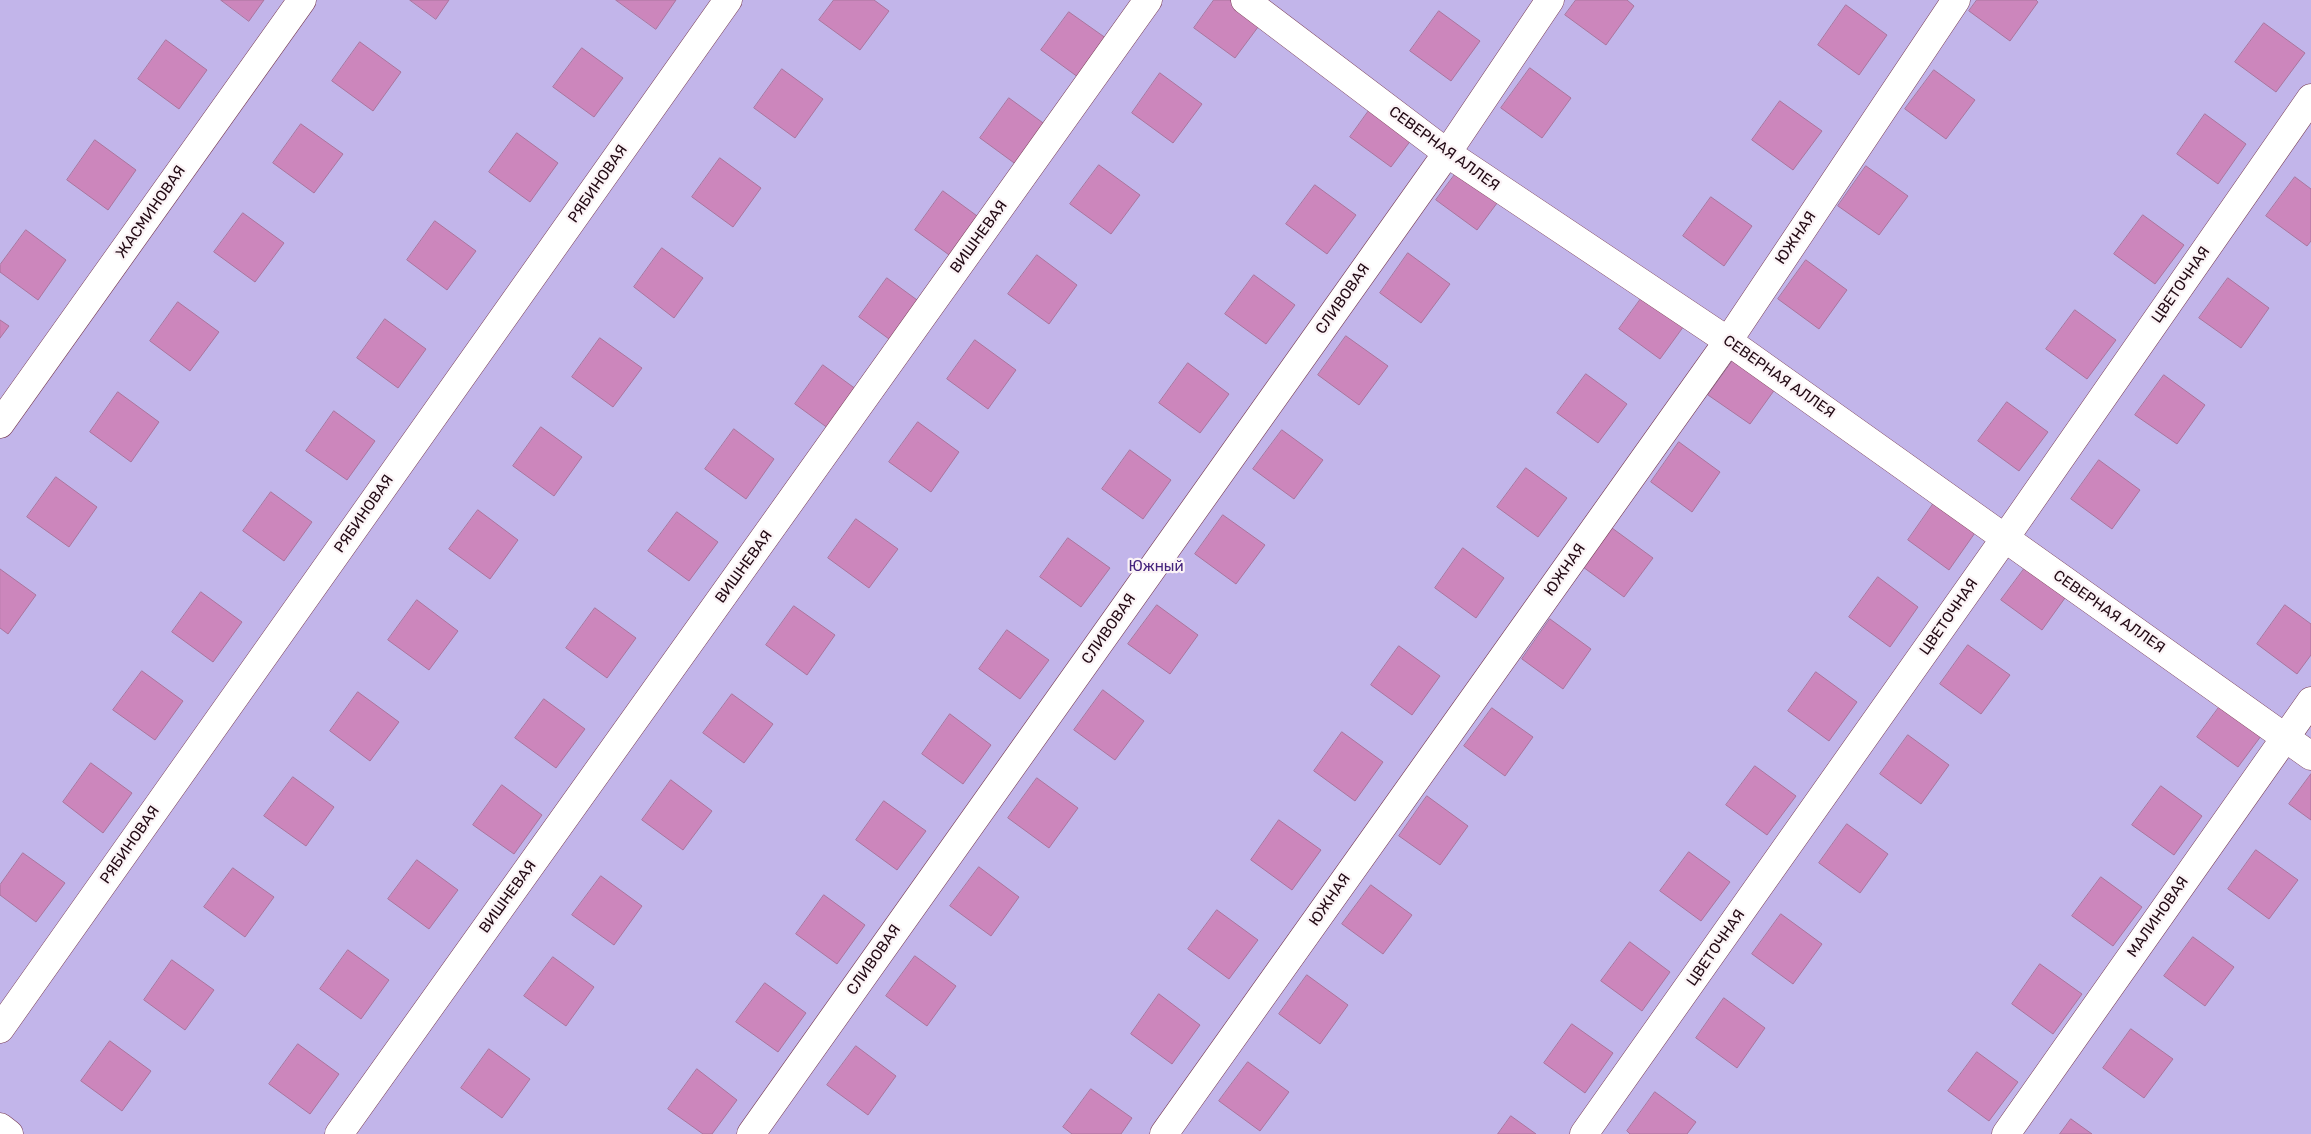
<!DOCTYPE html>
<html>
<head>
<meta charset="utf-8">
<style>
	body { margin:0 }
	canvas { display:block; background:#fbc2d6 }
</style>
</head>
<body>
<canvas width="2311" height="1134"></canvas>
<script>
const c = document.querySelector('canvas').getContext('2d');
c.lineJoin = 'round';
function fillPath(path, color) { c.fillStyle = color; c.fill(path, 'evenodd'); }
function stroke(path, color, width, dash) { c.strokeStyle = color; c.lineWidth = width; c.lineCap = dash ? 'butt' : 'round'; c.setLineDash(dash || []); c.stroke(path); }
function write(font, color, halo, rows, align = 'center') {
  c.font = font + ' Rubik,sans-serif'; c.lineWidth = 4.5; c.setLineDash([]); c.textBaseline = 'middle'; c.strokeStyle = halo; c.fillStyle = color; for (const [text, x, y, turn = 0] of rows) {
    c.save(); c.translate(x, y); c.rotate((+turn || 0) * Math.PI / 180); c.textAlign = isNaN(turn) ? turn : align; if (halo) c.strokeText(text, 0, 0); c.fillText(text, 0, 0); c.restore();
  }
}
fillPath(new Path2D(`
	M0 0H2311V1134H0Z`), '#c2b5ea');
const building = new Path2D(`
	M221 0H264L249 21Z
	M410 0H449L436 19Z
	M616 0H676L656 29Z
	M834 0H874L889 11 860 50 819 20Z
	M1214 0H1238L1264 19 1235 58 1194 28Z
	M1576 0H1627L1634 6 1606 45 1565 15Z
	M1977 0H2036L2038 2 2010 41 1969 11Z
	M1846 5 1887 35 1859 75 1818 45Z
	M1439 11 1480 41 1451 81 1410 51Z
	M1069 12 1110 41 1082 80 1041 50Z
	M2264 23 2305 53 2276 92 2235 62Z
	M166 40 207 70 179 109 138 79Z
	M360 42 401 72 373 111 332 81Z
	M582 48 623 78 594 117 553 87Z
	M1530 68 1571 98 1542 138 1501 108Z
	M782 69 823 99 795 138 754 108Z
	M1934 70 1975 100 1946 139 1905 109Z
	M1160 73 1202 104 1173 143 1132 113Z
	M1009 98 1050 128 1021 168 980 138Z
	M1378 98 1420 128 1391 167 1350 137Z
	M1780 101 1822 131 1793 170 1752 140Z
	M2205 114 2246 144 2218 184 2177 154Z
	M301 124 343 154 314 193 273 163Z
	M517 133 558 163 530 202 489 172Z
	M95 140 136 170 108 210 67 180Z
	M720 158 761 188 733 227 692 197Z
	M1465 161 1506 191 1477 230 1436 200Z
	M1099 165 1140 195 1111 234 1070 204Z
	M1866 166 1908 196 1879 235 1838 206Z
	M2295 177 2311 189V241L2307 246 2266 216Z
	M1315 185 1356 215 1327 254 1286 224Z
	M943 191 984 221 956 260 915 230Z
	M1711 197 1752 226 1724 266 1683 236Z
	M243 213 284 243 255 282 214 252Z
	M2143 215 2184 245 2155 284 2114 254Z
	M435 221 476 251 447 290 407 260Z
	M26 230 66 260 38 300 0 272V265Z
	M662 248 703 278 674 318 634 287Z
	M1408 253 1450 284 1421 323 1380 293Z
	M1037 255 1077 285 1049 324 1008 294Z
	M1806 260 1847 290 1819 329 1778 299Z
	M1254 275 1295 305 1266 344 1225 314Z
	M887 278 928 308 900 347 859 317Z
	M2228 278 2269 308 2241 348 2199 318Z
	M1648 289 1689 319 1660 359 1619 329Z
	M178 302 219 332 190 371 150 341Z
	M2075 310 2116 340 2087 379 2046 349Z
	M385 319 426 349 398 388 357 358Z
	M0 320 9 326 0 338Z
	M1346 336 1388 366 1359 405 1318 375Z
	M600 338 642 368 613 407 572 377Z
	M975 340 1016 370 988 409 947 379Z
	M1737 355 1778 385 1750 424 1708 395Z
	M1188 363 1229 394 1200 433 1159 403Z
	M823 365 864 395 836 434 795 404Z
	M1586 374 1627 404 1598 443 1557 413Z
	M2164 375 2205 405 2177 444 2135 415Z
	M118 392 159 422 131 462 90 432Z
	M2007 402 2048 432 2019 471 1978 441Z
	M334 411 375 441 347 480 306 451Z
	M918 422 959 452 931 492 889 462Z
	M541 427 582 457 554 496 513 466Z
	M734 429 774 459 746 499 705 469Z
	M1282 430 1323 460 1294 499 1253 469Z
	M1679 442 1720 472 1692 512 1651 482Z
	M1130 450 1171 480 1143 519 1102 489Z
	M2099 460 2140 490 2112 529 2071 499Z
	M1526 468 1567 498 1538 537 1497 507Z
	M56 477 97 507 69 547 27 517Z
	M271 492 312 522 284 561 243 531Z
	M1936 500 1977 530 1949 570 1908 540Z
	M478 510 518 540 490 579 449 549Z
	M677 512 718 542 689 581 648 551Z
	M1223 515 1265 545 1236 584 1195 554Z
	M856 519 898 549 869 588 828 558Z
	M1612 528 1653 558 1624 597 1583 567Z
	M1068 538 1110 568 1081 607 1040 577Z
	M1463 548 1504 578 1476 618 1435 588Z
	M2030 561 2070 591 2042 630 2001 600Z
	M0 569 36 595 8 634 0 628Z
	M1878 577 1918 607 1890 647 1849 617Z
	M201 592 242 622 213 662 172 632Z
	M417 600 458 631 429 670 388 640Z
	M1157 605 1198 635 1170 674 1128 644Z
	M2285 605 2311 624V655L2297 674 2257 644Z
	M794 606 835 635 807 675 766 645Z
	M595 608 636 638 607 678 566 648Z
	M1550 619 1591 649 1563 689 1522 659Z
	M1007 630 1049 660 1020 699 979 669Z
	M1968 645 2010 675 1981 714 1940 684Z
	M1399 646 1440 676 1412 715 1371 685Z
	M142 671 183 701 155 740 113 710Z
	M1816 672 1857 702 1829 741 1788 711Z
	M1103 690 1144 721 1115 760 1074 730Z
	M358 692 399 722 370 761 330 731Z
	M732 694 773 724 744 763 703 733Z
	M2226 698 2267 728 2238 767 2197 737Z
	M544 699 585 729 556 768 515 738Z
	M1492 708 1533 737 1505 776 1464 746Z
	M950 714 991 745 963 784 922 754Z
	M1342 732 1383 762 1355 801 1314 771Z
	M1908 735 1949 765 1921 804 1880 774Z
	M91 763 132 793 103 833 63 802Z
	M1755 766 1796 796 1767 835 1726 805Z
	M2311 774V820L2289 804Z
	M293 777 334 807 306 846 264 816Z
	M1037 778 1078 808 1049 848 1008 818Z
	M671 780 712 811 683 850 642 820Z
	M502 785 542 815 514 854 473 825Z
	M2161 786 2202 816 2174 855 2132 825Z
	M1427 796 1468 826 1440 865 1399 836Z
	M884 801 926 831 897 870 856 840Z
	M1279 820 1321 850 1292 890 1251 860Z
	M1847 824 1888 854 1860 893 1819 863Z
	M2256 850 2298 880 2269 919 2228 889Z
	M1689 852 1730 882 1701 921 1660 891Z
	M23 853 65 883 36 922 0 895V885Z
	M417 860 458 890 429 929 388 899Z
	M979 867 1019 897 991 936 950 906Z
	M233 868 274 897 245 937 204 907Z
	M601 876 642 906 614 945 572 915Z
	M2101 877 2142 907 2113 946 2072 916Z
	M1371 885 1412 915 1383 954 1342 924Z
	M824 895 865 925 837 964 796 934Z
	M1217 910 1258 940 1229 979 1188 949Z
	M1781 914 1822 944 1793 984 1752 954Z
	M2193 937 2234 967 2205 1006 2164 976Z
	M1630 942 1670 972 1642 1011 1601 981Z
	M348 950 389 980 361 1019 320 989Z
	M915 956 956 986 927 1026 886 996Z
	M553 957 594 987 566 1026 524 996Z
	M172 960 214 990 185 1030 144 1000Z
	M2040 964 2082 994 2053 1034 2012 1004Z
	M1307 975 1348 1005 1320 1044 1279 1014Z
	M765 983 806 1013 778 1052 736 1022Z
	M1159 994 1200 1025 1172 1064 1131 1034Z
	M1724 998 1765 1028 1737 1068 1696 1038Z
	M1572 1024 1613 1053 1585 1093 1544 1063Z
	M2131 1029 2173 1059 2144 1098 2103 1068Z
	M110 1041 151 1071 122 1111 81 1081Z
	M298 1044 339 1074 310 1114 269 1084Z
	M856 1046 896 1076 868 1115 827 1085Z
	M489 1049 530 1079 502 1118 461 1088Z
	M1977 1052 2018 1082 1989 1121 1948 1091Z
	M1248 1062 1289 1092 1260 1131 1219 1101Z
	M697 1069 737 1100 712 1134H703L668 1109Z
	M1091 1089 1132 1118 1121 1134H1072L1063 1127Z
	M1655 1092 1696 1122 1687 1134H1630L1627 1131Z
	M1511 1116 1536 1134H1498Z
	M2071 1119 2092 1134H2060Z`);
fillPath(building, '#cc86bc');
stroke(building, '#aa759e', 1);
const street = new Path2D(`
	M1245 0 1447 153 1728 341 2311 756
	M0 424 302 0
	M0 1029 728 0
	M0 1127 9 1134
	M339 1134 1148 0
	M751 1134 1447 153 1550 0
	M1164 1134 1728 341 1956 0
	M1584 1134 2005 538 2311 98
	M2006 1134 2311 701`);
stroke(street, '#773c54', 29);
stroke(street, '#fff', 28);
write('15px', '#210913', '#fbf3f6', [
	["СЕВЕРНАЯ АЛЛЕЯ",1444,149,36],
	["РЯБИНОВАЯ",598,184,-55],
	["ЖАСМИНОВАЯ",151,212,-55],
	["ВИШНЕВАЯ",979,237,-54],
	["ЮЖНАЯ",1796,238,-56],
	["ЦВЕТОЧНАЯ",2181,285,-55],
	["СЛИВОВАЯ",1343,299,-55],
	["СЕВЕРНАЯ АЛЛЕЯ",1779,377,35],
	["РЯБИНОВАЯ",364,514,-55],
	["ВИШНЕВАЯ",744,567,-54],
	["ЮЖНАЯ",1565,570,-55],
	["СЕВЕРНАЯ АЛЛЕЯ",2109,612,35],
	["ЦВЕТОЧНАЯ",1949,617,-55],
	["СЛИВОВАЯ",1109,629,-55],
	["РЯБИНОВАЯ",130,845,-55],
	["ВИШНЕВАЯ",508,897,-54],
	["ЮЖНАЯ",1330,900,-55],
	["МАЛИНОВАЯ",2158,917,-55],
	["ЦВЕТОЧНАЯ",1716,948,-55],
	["СЛИВОВАЯ",874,960,-55]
]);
write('15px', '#45247d', '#fbf3f6', [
	["Южный",1156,567]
]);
</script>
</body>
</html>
